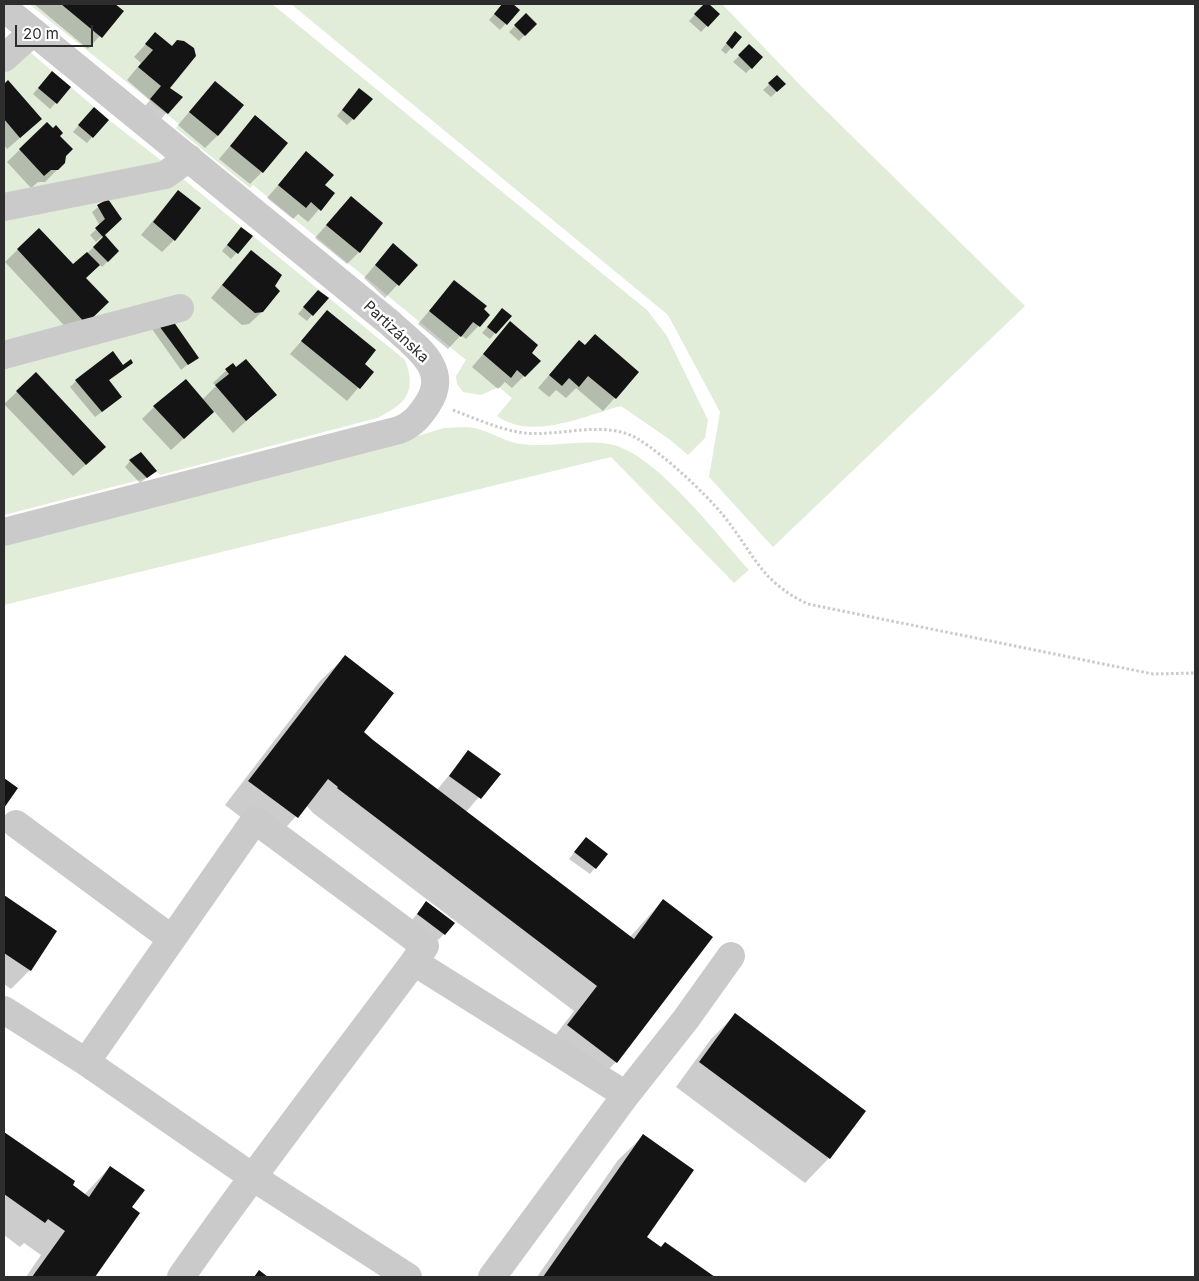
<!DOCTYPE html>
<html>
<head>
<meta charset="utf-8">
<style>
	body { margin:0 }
	#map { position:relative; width:1199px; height:1281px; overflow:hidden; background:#fff; font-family:Inter,sans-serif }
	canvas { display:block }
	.frame { position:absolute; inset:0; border:5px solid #2d2d2d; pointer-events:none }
	.scale { position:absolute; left:15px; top:25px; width:78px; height:22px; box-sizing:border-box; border:2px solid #2d2d2d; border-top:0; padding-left:6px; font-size:15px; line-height:18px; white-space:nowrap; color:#2d2d2d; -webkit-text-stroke:4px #fff; paint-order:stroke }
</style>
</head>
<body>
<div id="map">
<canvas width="1199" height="1281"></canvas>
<div class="frame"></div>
<div class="scale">20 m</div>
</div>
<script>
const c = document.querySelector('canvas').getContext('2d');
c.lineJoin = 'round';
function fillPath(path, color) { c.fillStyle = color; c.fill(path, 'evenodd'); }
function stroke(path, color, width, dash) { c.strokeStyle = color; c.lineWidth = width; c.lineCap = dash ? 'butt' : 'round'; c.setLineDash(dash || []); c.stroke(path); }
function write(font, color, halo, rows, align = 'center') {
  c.font = font + ' Inter,sans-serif'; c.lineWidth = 5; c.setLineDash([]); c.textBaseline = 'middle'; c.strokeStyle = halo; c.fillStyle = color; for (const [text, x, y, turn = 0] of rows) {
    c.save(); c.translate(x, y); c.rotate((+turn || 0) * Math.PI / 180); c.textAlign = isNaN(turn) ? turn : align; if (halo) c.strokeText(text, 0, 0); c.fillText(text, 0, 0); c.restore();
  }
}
fillPath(new Path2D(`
	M29 4H272L647 310 667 336 708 420 705 438 688 455 669 439 621 406C584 416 532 441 497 416L512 398 499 387 481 395 463 392 457 384 456 376 466 360 253 185 250 188 176 128 179 124Z
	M291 4H722L805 90 1025 306 773 547 709 477 720 412 668 315Z
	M30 52 94 107 78 125 93 138 109 120 167 165 4 201V68Z
	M183 179 405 360C417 392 406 404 377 418L160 475 156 471 147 478 4 515V216Z
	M444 428C455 428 468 426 478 429 493 433 506 442 521 444 550 448 580 439 609 444 655 452 717 535 749 570L734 583 611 457 4 605V546L371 450Z`), '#e1ecd9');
fillPath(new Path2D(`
	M34 4H113L122 11 88 49Z
	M503 4H511L518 10 500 30 489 20Z
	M705 4 718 14 701 32 689 21Z
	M526 15 535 24 519 41 509 32Z
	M155 34 165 92 181 97 161 119 145 106 150 100 127 80 141 63 134 57Z
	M730 39 731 48 726 54 721 50Z
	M749 46 751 68 746 73 733 62Z
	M777 77 784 84 771 97 763 90Z
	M46 79 70 88 50 109 33 94Z
	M8 82 28 131 7 149 4 145V86Z
	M215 82 218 135 205 148 178 125Z
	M353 96V119L347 125 337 116Z
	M88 114 92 137 87 143 73 132Z
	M255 117 262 172 250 184 219 159Z
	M47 124 59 136 64 156V163L45 182H38L31 188 7 162Z
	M306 153 323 185 333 193 308 222 298 214 293 219 267 198Z
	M178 191 174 240 162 252 141 235Z
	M351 197 359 252 347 264 315 238Z
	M107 200 121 218 96 242 90 235 100 226 92 212Z
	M241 228 251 236 231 259 222 251Z
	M39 229 73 266 105 237 118 251 102 267 99 264 85 278 107 302 73 335 5 262Z
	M393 244 416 265 385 298 364 278Z
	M239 264 273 286 262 312 249 324 242 325 211 298Z
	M454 282 489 315 466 339 461 335 448 349 418 324Z
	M312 297V315L307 321 298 314Z
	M327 312 363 364 372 372 347 401 290 354Z
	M497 316 495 333 490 339 482 333Z
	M510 323 530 353 539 361 512 388 505 382 498 389 472 367Z
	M158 324 197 357 181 370 152 329Z
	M567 354 638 372 603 411 576 388 566 398 556 390 549 397 538 388Z
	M232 365 275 395 233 433 214 411 171 450 142 419 154 407 203 399 216 386 213 383Z
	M125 368 108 381 114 403 95 417 70 387 76 381Z
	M36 374 92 459 73 476 4 404Z
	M130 461 149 476 140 483 125 467Z
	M345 657 362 733 437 790 468 752 499 774 466 812 630 937 663 900 616 1062 592 1086 544 1050 574 1011 313 813 306 805 273 842 225 805 320 681Z
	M580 845 606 855 590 874 569 859Z
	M4 897 55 931 30 970 11 989 4 984Z
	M426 903 444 934 438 940 412 920Z
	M735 1015 829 1158 805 1183 676 1087 711 1039Z
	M4 1133 74 1182 71 1186 84 1195 110 1167 131 1208 139 1213 93 1277H26L41 1255 24 1243 20 1247 4 1235Z
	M643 1136 645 1238 660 1248 665 1244 713 1277H537L618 1160Z`), '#0003');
fillPath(new Path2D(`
	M61 4H115L124 11 102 38Z
	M502 4H513L520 10 507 25 494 14Z
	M704 4H709L720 14 708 27 694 14Z
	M526 13 537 24 525 36 514 25Z
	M735 31 742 37 732 49 726 43Z
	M155 32 172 46 177 40 184 41 194 48 196 56 170 88 183 97 168 114 150 99 161 86 138 67 153 50 145 44Z
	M749 44 763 57 752 69 738 55Z
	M52 71 71 87 57 104 38 88Z
	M777 75 786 84 777 92 768 83Z
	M8 80 42 119 20 138 4 119V84Z
	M215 81 244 105 218 136 189 112Z
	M359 88 373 99 354 120 342 110Z
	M94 107 109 120 93 138 78 125Z
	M255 115 288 143 263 173 230 146Z
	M47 122 53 128 56 125 63 133 60 136 73 149 66 156 65 163 58 170H51L44 176 19 149Z
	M306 151 334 175 325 185 335 193 321 211 311 202 306 208 278 185Z
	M178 190 201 208 175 241 153 222Z
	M351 196 383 223 360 253 326 225Z
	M108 199 122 219 105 235 119 251 108 262 93 247 103 237 95 228 105 219 97 205Z
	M241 227 253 236 238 254 227 245Z
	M39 228 73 264 87 252 100 265 86 278 109 302 86 324 17 249Z
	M393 243 418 265 399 286 375 265Z
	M251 250 282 275 275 286 280 291 263 312 255 313 222 285Z
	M454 280 487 306 484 309 490 315 480 327 473 322 461 337 429 311Z
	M318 290 329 298 313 316 303 307Z
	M502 308 512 316 496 334 487 327Z
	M327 310 376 350 365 364 374 372 360 389 301 341Z
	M171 318 199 358 188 365 157 323Z
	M510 321 538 345 532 353 541 361 525 377 517 370 511 378 483 354Z
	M595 334 639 372 616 399 588 376 579 387 569 378 562 386 549 375 579 340 585 345Z
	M113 351 123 365 131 359 133 363 109 380 122 397 102 412 75 380Z
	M246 359 277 395 246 421 215 385 229 374 225 369 233 363 236 367Z
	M36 372 106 447 86 465 16 391Z
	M186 379 214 412 184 439 153 406Z
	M141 452 157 471 147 478 129 460Z
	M345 655 394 693 364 732 373 740 634 939 663 899 713 937 617 1063 567 1025 597 986 337 788 338 787 328 779 298 818 248 781Z
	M468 750 501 774 481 799 449 776Z
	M4 778 18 788 4 808Z
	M586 837 608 854 596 869 574 852Z
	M4 895 57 931 31 971 4 953Z
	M426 901 455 923 445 935 417 914Z
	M735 1013 866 1111 830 1159 699 1062Z
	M4 1132 75 1181 73 1185 89 1197 110 1166 145 1190 132 1207 140 1213 95 1277H32L65 1231 48 1219 45 1223 4 1194Z
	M643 1134 694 1170 647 1237 661 1247 665 1242 715 1277H543Z
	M259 1270 268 1277H254Z`), '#141414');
stroke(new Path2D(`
	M453 410C474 418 496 428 518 432 556 439 603 418 638 439 662 453 705 493 723 515 754 553 759 581 808 604L1153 674 1195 673`), '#cacaca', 3, [2.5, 2.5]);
stroke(new Path2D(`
	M4 8 390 323C414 346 452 368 427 405 419 417 412 425 399 430L4 532
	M4 58 33 32
	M4 207 165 175 189 158
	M4 355 180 308
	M16 824 172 939
	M414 962 626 1095 686 1019 731 956
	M4 1010 86 1062
	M181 1277C255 1170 336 1067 414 962L425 946 255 820 86 1062 254 1178 408 1277
	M492 1277 626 1095`), '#cacaca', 28);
write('15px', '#2d2d2d', '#fff', [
	["Partizánska",396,332,43]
]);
</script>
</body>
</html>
